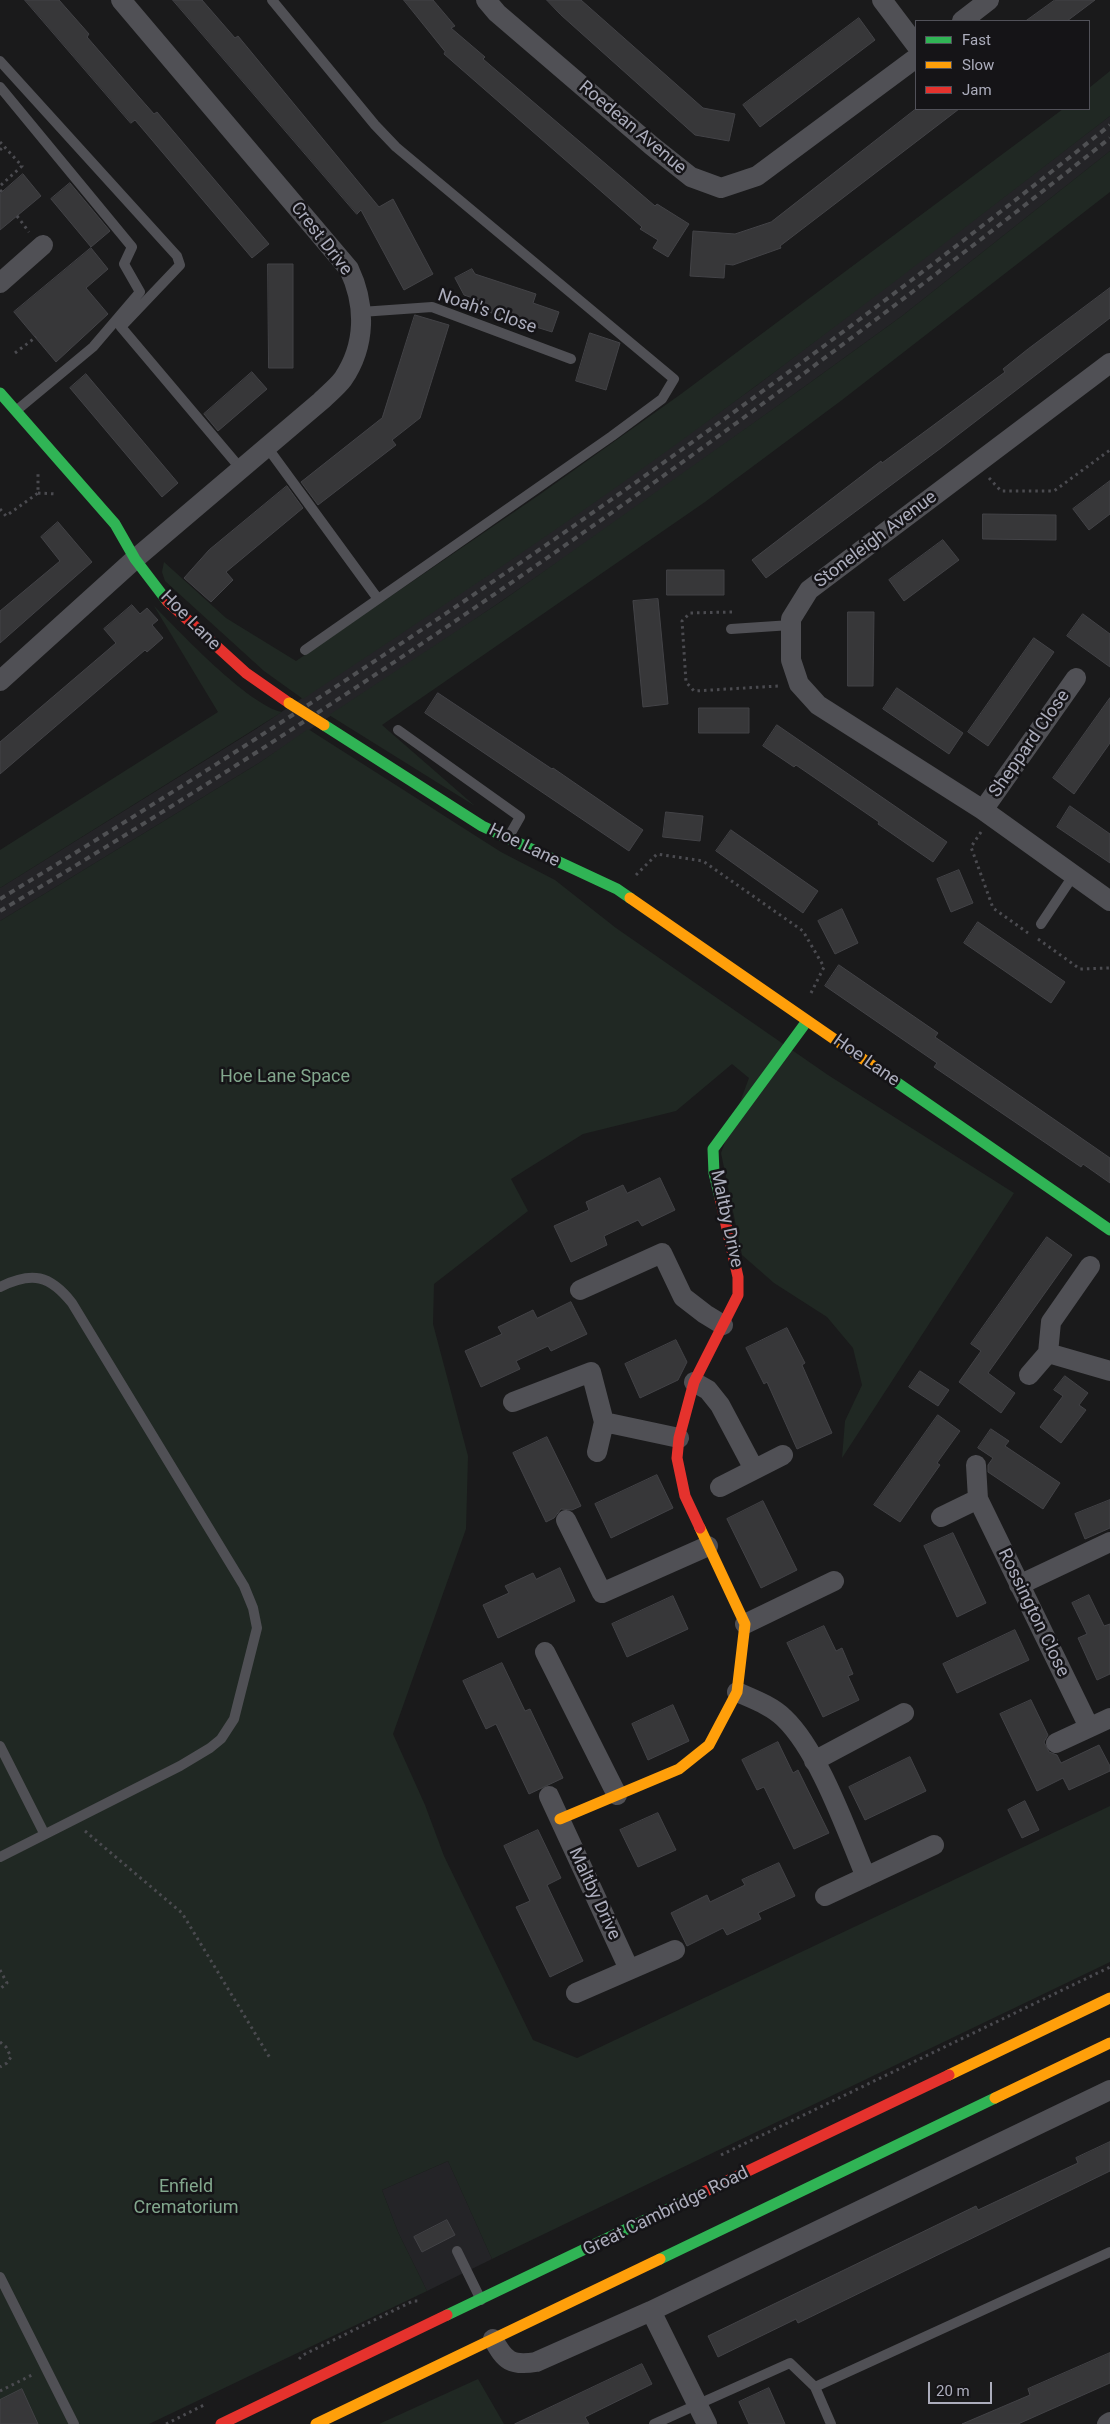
<!DOCTYPE html>
<html>
<head>
<meta charset="utf-8">
<style>
	body { margin:0 }
	#map { position:relative; width:1110px; height:2424px; overflow:hidden; background:#1a1a1b; font-family:Roboto,sans-serif }
	canvas { display:block }
	.legend { position:absolute; left:915px; top:20px; width:175px; height:90px; box-sizing:border-box; background:#151417; border:1px solid #515159; margin:0; padding:6px 9px; list-style:none; font-size:15px; color:#acadbc }
	.legend li { display:flex; align-items:center; gap:10px; height:25px }
	.legend b { width:25px; border:1px solid #515159 }
	.scale { position:absolute; left:928px; top:2382px; width:64px; height:22px; box-sizing:border-box; border:2px solid #acadbc; border-top:0; padding-left:6px; font-size:15px; line-height:18px; white-space:nowrap; color:#acadbc; -webkit-text-stroke:4px #151417; paint-order:stroke }
</style>
</head>
<body>
<div id="map">
<canvas width="1110" height="2424"></canvas>
<ul class="legend">
<li><b style="height:6px;background:#30b455"></b>Fast</li>
<li><b style="height:6px;background:#ff9f0a"></b>Slow</li>
<li><b style="height:6px;background:#e5322d"></b>Jam</li>
</ul>
<div class="scale">20 m</div>
</div>
<script>
const c = document.querySelector('canvas').getContext('2d');
c.lineJoin = 'round';
function fillPath(path, color) { c.fillStyle = color; c.fill(path, 'evenodd'); }
function stroke(path, color, width, dash) { c.strokeStyle = color; c.lineWidth = width; c.lineCap = dash ? 'butt' : 'round'; c.setLineDash(dash || []); c.stroke(path); }
function write(font, color, halo, rows, align = 'center') {
  c.font = font + ' Roboto,sans-serif'; c.lineWidth = 5; c.setLineDash([]); c.textBaseline = 'middle'; c.strokeStyle = halo; c.fillStyle = color; for (const [text, x, y, turn = 0] of rows) {
    c.save(); c.translate(x, y); c.rotate((+turn || 0) * Math.PI / 180); c.textAlign = isNaN(turn) ? turn : align; if (halo) c.strokeText(text, 0, 0); c.fillText(text, 0, 0); c.restore();
  }
}
fillPath(new Path2D(`
	M1110 116V151L902 316 804 387 612 525 426 653 259 763 0 921V888L256 729 574 516 756 386Z
	M448 2161 492 2259 427 2291 398 2232 382 2190Z`), '#242427');
fillPath(new Path2D(`
	M1110 71V116C963 229 817 343 667 451 548 537 425 618 303 699L264 671 165 581 162 572 164 562 226 618 296 661 539 495 681 394 1063 109H1089V88Z
	M1110 151V192L842 400 705 502 382 725 475 806 329 715 502 601 804 387 902 316Z
	M154 606C180 632 248 705 282 712L0 888V850L218 712Z
	M308 729 501 852 555 880 616 928 828 1075 1014 1193 842 1458 845 1421 862 1385 853 1348 827 1317 774 1283 742 1255 721 1153 749 1078 732 1064 676 1111 583 1134 511 1179 528 1211 434 1284 433 1324 468 1456 466 1529 393 1734 425 1805 444 1856 533 2040 577 2058 1110 1806V1962L492 2259 448 2161 382 2190 398 2232 427 2291 149 2424H0V921L259 763Z
	M478 2379 504 2424H379Z`), '#202823');
const building = new Path2D(`
	M25 0H59L89 34 87 37 139 97 154 114 157 112 269 244 252 258 135 120 131 123Z
	M173 0H202L235 38 238 36 379 207 393 199 433 274 404 290 361 210 357 214Z
	M404 0H433L455 26 451 28 485 57 483 59 655 206 657 204 689 224 668 257 653 248 658 240 640 229 642 227 444 54 445 52Z
	M547 0H581L703 108 735 114 729 141 695 135 561 15Z
	M1055 0H1095L1067 21H1026Z
	M859 18 875 40 760 127 743 105Z
	M916 109H959L780 246 781 248 733 265 725 264 724 278 690 276 693 231 735 234 771 222Z
	M23 174 41 196 0 230V194Z
	M70 183 110 231 91 247 51 199Z
	M91 248 108 269 86 288 108 314 56 362 14 312Z
	M268 264H293V368H269Z
	M472 269 475 274 536 294 533 303 559 312 552 332 476 308 479 300 464 295 455 278Z
	M1110 288V318L941 448 766 578 752 560 881 461 882 463 927 430 1005 372 1003 369 1028 349Z
	M415 315 449 325 420 418 392 440 396 445 318 505 301 482 382 418Z
	M590 333 620 343 606 390 576 381Z
	M252 372 267 389 218 431 204 414Z
	M86 374 178 483 162 497 70 388Z
	M1110 481V514L1089 530 1073 509Z
	M287 486 303 508 226 572 233 580 211 602 184 578 209 550Z
	M983 514 1056 515V540L983 539Z
	M58 522 92 562 0 643V611L60 561 41 537Z
	M943 540 959 560 904 601 889 580Z
	M667 570H724V595H667Z
	M658 599 668 704 643 707 633 601Z
	M132 605 140 614 147 608 158 620 152 625 163 638 147 652 145 650 0 774V742L116 643 104 629Z
	M848 612H874L873 686H848Z
	M1083 614 1110 634V667L1067 636Z
	M1034 638 1054 652 988 746 968 732Z
	M897 688 963 733 949 754 883 709Z
	M438 693 552 769 553 768 643 830 629 851 425 713Z
	M1110 698V743L1074 794 1053 778Z
	M699 708H749V733H699Z
	M777 725 947 842 933 862 878 824 879 822 796 765 794 767 763 746Z
	M1070 806 1110 834V863L1057 827Z
	M666 812 703 816 700 841 663 837Z
	M731 830 818 891 803 913 716 851Z
	M959 870 973 903 951 912 937 879Z
	M842 909 858 943 835 954 818 921Z
	M978 922 1065 982 1051 1003 964 943Z
	M839 965 938 1033 935 1037 1110 1158V1183L1083 1164 1081 1167 934 1067 937 1063 825 986Z
	M660 1178 675 1210 642 1226 638 1220 604 1236 607 1245 571 1262 554 1226 589 1210 586 1202 623 1185 627 1193Z
	M1047 1237 1072 1255 988 1373 1015 1393 1001 1413 959 1382 981 1351 971 1344Z
	M571 1302 587 1334 551 1351 548 1346 516 1361 520 1369 481 1387 465 1351 502 1334 498 1327 533 1310 537 1318Z
	M787 1328 805 1363 802 1365 832 1433 797 1449 767 1382 764 1384 746 1348Z
	M676 1340 687 1362 678 1380 640 1398 625 1364Z
	M920 1371 949 1390 938 1406 909 1387Z
	M1065 1376 1088 1393 1079 1405 1086 1410 1061 1443 1040 1427 1063 1396 1054 1390Z
	M938 1415 960 1431 937 1463 940 1465 900 1522 874 1505Z
	M991 1429 1009 1441 1005 1446 1060 1483 1043 1509 988 1472V1465L993 1458 978 1448Z
	M547 1437 581 1506 572 1510 561 1509 554 1518 546 1522 513 1453Z
	M657 1475 673 1508 611 1538 595 1504Z
	M1110 1500V1528L1085 1539 1075 1514Z
	M763 1501 797 1570 761 1588 727 1519Z
	M953 1533 986 1603 957 1617 924 1546Z
	M560 1568 575 1601 498 1638 483 1605 509 1593 505 1586 533 1573 536 1579Z
	M1089 1595 1104 1626 1110 1624V1674L1097 1680 1078 1638 1087 1634 1072 1603Z
	M673 1596 688 1629 627 1657 612 1624Z
	M824 1626 836 1651 842 1648 853 1674 848 1676 859 1700 823 1717 787 1643Z
	M1015 1630 1029 1660 957 1693 943 1664Z
	M502 1663 525 1711 530 1709 563 1778 529 1794 496 1724 486 1729 463 1681Z
	M1031 1700 1048 1735 1044 1742 1049 1752 1057 1755 1061 1763 1099 1745 1110 1766V1771L1069 1790 1063 1778 1037 1791 1000 1714Z
	M673 1705 689 1741 648 1760 632 1724Z
	M778 1742 793 1773 798 1770 829 1833 794 1849 764 1787 757 1790 742 1760Z
	M910 1757 926 1791 865 1820 849 1787Z
	M1025 1801 1039 1830 1022 1838 1008 1810Z
	M658 1813 676 1850 638 1867 620 1830Z
	M538 1830 561 1878 547 1885 583 1961 550 1977 516 1907 530 1901 504 1846Z
	M779 1863 795 1896 758 1913 761 1919 727 1935 723 1928 687 1946 671 1913 707 1895 710 1902 745 1885 742 1880Z
	M1110 2142V2171L798 2323 796 2319 718 2357 708 2336 976 2206 978 2210 1078 2163 1076 2158Z
	M447 2220 455 2235 422 2252 414 2237Z
	M1110 2353V2383L1018 2424H962L1030 2395 1028 2389Z
	M642 2364 652 2384 585 2417 589 2424H515Z
	M769 2388 785 2424H749L739 2402Z
	M22 2389 38 2424H0V2400Z`);
fillPath(building, '#373739');
stroke(building, '#434347', 1);
stroke(new Path2D(`
	M0 142 22 166 0 186
	M0 150 4 146
	M0 190 2 192
	M17 216 29 232
	M15 353 36 337
	M989 478 1001 491H1054L1110 450
	M38 493 57 494
	M0 509 6 516 38 493V473
	M732 612 690 613 682 621 686 682 694 691 779 686
	M981 832 971 847 993 908 1028 933
	M636 875 657 854 703 861 803 931 824 967 810 995
	M1038 939 1080 969 1110 968
	M85 1831 182 1913 270 2058
	M0 1970 7 1983 0 1989
	M0 2042 6 2047 11 2057 7 2063 0 2067
	M721 2155 1110 1967
	M299 2359 303 2355 413 2301H419
	M0 2391 32 2375
	M166 2424 204 2405`), '#4b4b50', 3, [2.5, 4]);
stroke(new Path2D(`
	M272 0 375 125 396 147 674 379 662 399 612 436 305 650
	M0 61 177 256 180 265 121 327 241 469
	M0 87 132 247 124 264 140 292 93 347 17 410
	M361 312 432 307 571 359
	M267 447 378 599
	M731 629 791 625
	M398 730 520 817 508 838
	M1041 924 1073 876
	M0 1287C32 1271 50 1275 72 1303L244 1586 253 1608 257 1628 234 1719 221 1739 210 1748 180 1766 0 1857
	M0 1746 44 1833
	M457 2251 481 2300
	M0 2277 74 2424
	M815 2387 1110 2252
	M654 2424 790 2363 815 2387 831 2424`), '#505055', 10);
stroke(new Path2D(`
	M486 0 497 13 652 146 691 177 721 188 757 176 916 58
	M882 0 916 45
	M962 21 989 0
	M0 283 43 245
	M1110 363 809 590 791 619V660L799 684 818 705 983 810 1110 901
	M0 681 135 559 321 401C328 394 337 387 343 379 366 345 366 305 349 269L121 0
	M983 810 1076 678
	M580 1290 662 1253 683 1297 705 1314 723 1325
	M1048 1353 1110 1371
	M1029 1375 1048 1353 1051 1322 1090 1266
	M694 1382 708 1390 720 1405 754 1469
	M513 1402 591 1372 604 1422 597 1452
	M604 1422 679 1438
	M976 1465 978 1499 1089 1727
	M720 1487 783 1455
	M941 1517 978 1499
	M566 1520 602 1593 708 1546
	M1019 1585 1110 1542
	M745 1624 834 1581
	M545 1652 617 1795
	M737 1692C753 1699 772 1706 784 1718 819 1751 847 1832 866 1877
	M1056 1743 1110 1718
	M814 1761 904 1713
	M549 1796 629 1969
	M825 1896 934 1845
	M576 1993 675 1950
	M651 2311 707 2424
	M493 2339C505 2361 511 2366 536 2362L651 2311 1110 2090
	M1107 2424 1110 2422`), '#505055', 20);
stroke(new Path2D(`
	M0 393 115 524 135 559 167 601
	M324 725 482 826 617 889 630 898
	M889 1077 1110 1230
	M720 1198 714 1173 713 1149 807 1021
	M660 2259 995 2098
	M447 2315 704 2192`), '#30b455', 11);
stroke(new Path2D(`
	M630 898 889 1077
	M560 1819 679 1769 709 1745 737 1692 745 1624 700 1528
	M949 2075 1110 1998
	M995 2098 1110 2043
	M316 2424 660 2259`), '#ff9f0a', 11);
stroke(new Path2D(`
	M167 601 246 673 289 703
	M700 1528 685 1496 677 1458 679 1438 694 1382 738 1295V1277L720 1198
	M704 2192 949 2075
	M221 2424 447 2315`), '#e5322d', 11);
stroke(new Path2D(`
	M0 899C386 664 758 408 1110 125
	M0 911C388 680 757 419 1110 138`), '#4f5053', 4, [6, 5]);
stroke(new Path2D(`
	M289 703 324 725`), '#ff9f0a', 11);
write('18px', '#acadbc', '#151417', [
	["Roedean Avenue",632,128,40],
	["Crest Drive",321,239,52],
	["Noah's Close",487,312,19],
	["Stoneleigh Avenue",876,540,-37],
	["Hoe Lane",190,621,45],
	["Sheppard Close",1030,744,-55],
	["Hoe Lane",524,846,26],
	["Hoe Lane",866,1061,35],
	["Maltby Drive",726,1219,78],
	["Rossington Close",1033,1613,64],
	["Maltby Drive",594,1894,65],
	["Great Cambridge Road",666,2212,-26]
]);
write('18px', '#82a78d', '#151417', [
	["Hoe Lane Space",285,1077],
	["Enfield",186,2187],
	["Crematorium",186,2208]
]);
</script>
</body>
</html>
